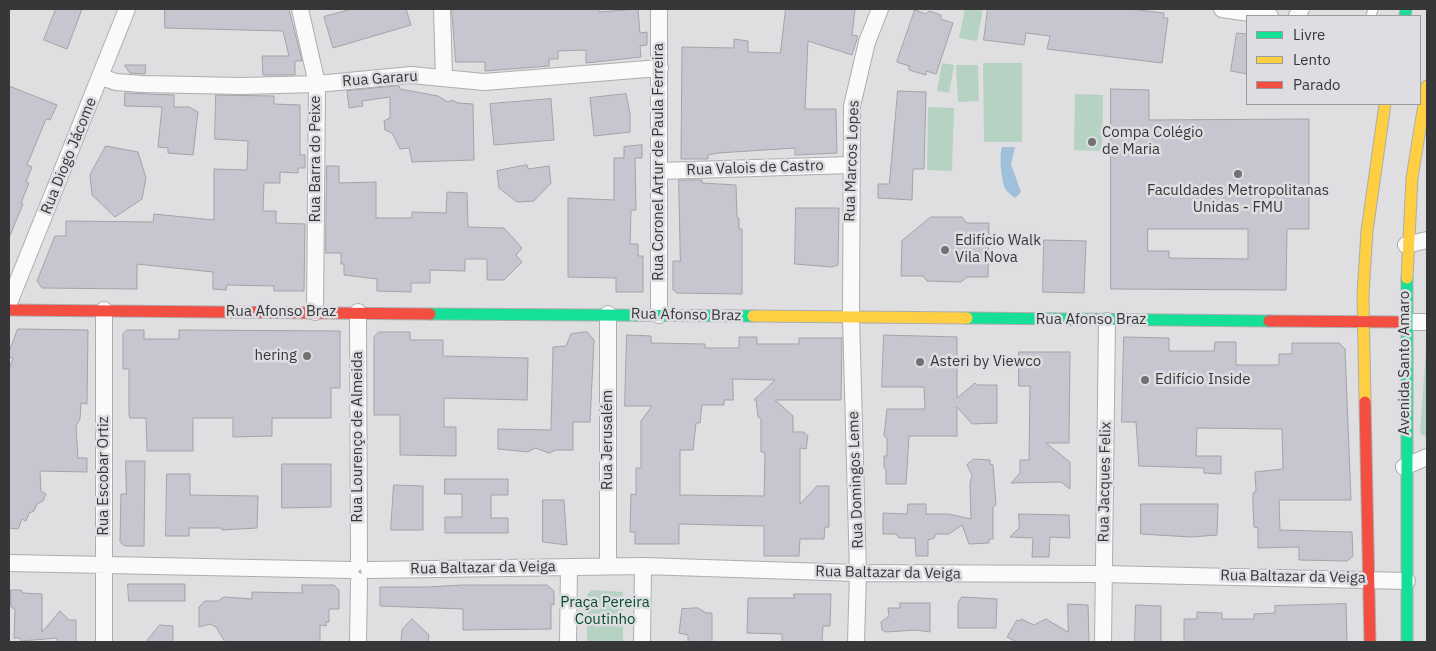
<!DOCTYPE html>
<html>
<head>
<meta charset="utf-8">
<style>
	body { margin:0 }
	#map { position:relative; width:1436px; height:651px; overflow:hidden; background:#dfdfe1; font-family:"IBM Plex Sans",sans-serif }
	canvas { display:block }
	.frame { position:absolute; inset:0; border:10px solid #373739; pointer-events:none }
	.legend { position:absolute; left:1246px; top:15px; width:175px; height:90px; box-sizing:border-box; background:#dedee2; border:1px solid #9b9b9e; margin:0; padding:6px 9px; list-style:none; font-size:15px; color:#373739 }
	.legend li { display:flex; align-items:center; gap:10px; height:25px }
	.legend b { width:25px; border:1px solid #9b9b9e }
</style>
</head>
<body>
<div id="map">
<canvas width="1436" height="651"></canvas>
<div class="frame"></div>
<ul class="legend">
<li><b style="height:6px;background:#16e098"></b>Livre</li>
<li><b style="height:6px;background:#ffcf43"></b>Lento</li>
<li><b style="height:6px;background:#f24e42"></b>Parado</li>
</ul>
</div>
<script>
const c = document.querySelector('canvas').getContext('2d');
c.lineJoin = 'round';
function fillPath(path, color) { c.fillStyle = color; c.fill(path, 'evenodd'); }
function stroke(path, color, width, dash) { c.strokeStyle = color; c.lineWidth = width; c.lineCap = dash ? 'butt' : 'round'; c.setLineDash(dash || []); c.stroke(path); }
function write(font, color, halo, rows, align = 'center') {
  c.font = font + ' "IBM Plex Sans",sans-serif'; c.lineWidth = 5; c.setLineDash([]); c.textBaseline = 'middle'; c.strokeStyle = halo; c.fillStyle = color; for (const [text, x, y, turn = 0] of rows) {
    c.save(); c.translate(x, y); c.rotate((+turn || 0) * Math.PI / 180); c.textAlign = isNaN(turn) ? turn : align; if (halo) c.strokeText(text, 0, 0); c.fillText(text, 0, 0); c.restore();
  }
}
fillPath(new Path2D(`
	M965 9H983L977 41 959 38Z
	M942 63 954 65 949 93 937 91Z
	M983 63H1022V142H984Z
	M956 65H978L979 101 958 102Z
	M1075 94 1103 95 1102 151 1074 150Z
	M928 107 954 108 952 171 927 170Z
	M1427 335V438L1420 433Z
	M592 590 623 592V642H587V594Z`), '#b6d2c2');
fillPath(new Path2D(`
	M1002 147H1015L1011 164 1021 192 1015 198C1012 195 1008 193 1006 190 1001 182 999 155 1002 147Z`), '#9fc0db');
const building = new Path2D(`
	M56 9H82L67 49 44 40Z
	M165 9H289L302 61H295V75H263L262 56H289L283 31 165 28Z
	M352 9H406L411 25 333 48 324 17Z
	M452 9H599V12L638 9 640 33 647 32V45L640 46 641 57 586 63V50L558 51V59H549V66L485 71V62H456Z
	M786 9H855L852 35 858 36 852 55 808 41 805 109H836L837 153 795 155V148L718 153 708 155V159H681L682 47 734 48V39L748 41V52L780 53Z
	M988 9H1130L1164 13 1163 18H1168L1162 63 1047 49 1050 36 1026 33 1024 45 984 40Z
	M915 10 926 14 929 11 941 15V19L953 23 936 74 926 71V75L909 70V66L897 62Z
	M1237 33 1247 34V74L1231 71Z
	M125 65H146L145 74 130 73Z
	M9 86 57 105 50 120 46 119 27 165 32 167 26 182 29 183 21 203 23 204 9 238Z
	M399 86 400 89 438 96 448 102 452 100 458 103 473 104 474 160 412 162 409 148 400 149 392 133 385 130 384 121 390 118V97L362 101 363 106 349 108 347 91Z
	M1111 89 1149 90V120L1309 119V229H1287L1286 290 1111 289ZM1148 229H1248V259L1169 258V251H1148Z
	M898 91 926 92 924 169H913L912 200 878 198V184H889Z
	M125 93 174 95V107H189L198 112 193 155 168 153V148L158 147 162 107 125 106Z
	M626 94 630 113V132L594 136 590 98Z
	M216 95 274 96V104L300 105V155H305V168H298V173L280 172V183H264L263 211H276V223L305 224 304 291H274V286L227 285 226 290 213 289V272L137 264V289L42 288 37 281 55 236H66V221L153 222 154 214 214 220V169L247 170 248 141 215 139Z
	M551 99 554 140 494 145 490 104Z
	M642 145V158H635L636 210H631L630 244H638V256H643V292H616V278L568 277V198L614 200V158H624V147Z
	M106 146 138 152 146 178 142 199 115 217 92 195 90 175Z
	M527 165 528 169 549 166 551 183 534 201 517 202 499 188 497 171Z
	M327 166H339V183L376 182V218H412V212L446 213 447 192 467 193 468 227 504 228 522 248 516 255 522 262 504 280H487V259H465V271L430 270V283H411V292L377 291V279L344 275V264H341V253H326Z
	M679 180H702V183L736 185 737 218H739V229H742V294L677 293 673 290V261H680Z
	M796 208H839L838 265 832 267 795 264Z
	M931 217H962L967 223H989L988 277H967L961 282 927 281 923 276H901L902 241Z
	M1044 240 1086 241 1084 293 1043 292Z
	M18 329 88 330 87 404 81 403 80 419 76 426 78 458H87V472L40 471 41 491 46 494 43 501 37 504 34 511 29 513 26 521 22 519 18 529 9 528V370L13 358 9 357V352Z
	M127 330H144V339H179V330L340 331V388H331V418H272V436L233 437V418H193V451H147L146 418H130L129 415V369H123V334Z
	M379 332H410V340H443V356L528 358 527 400 444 398V427H456V456L400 455V415H374V337Z
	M587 332 594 340 590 422H573V450H556L549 453 535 448 528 452 498 449V429L551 430 553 347 566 346 571 334Z
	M627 335 651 336V343L705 344V348H739V337H757V344H799V338H842L841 400H775L793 416V432H804L808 436 806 449 800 448V504L817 486H829V527H825L824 539H800L799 556H764V526L679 524V544H635V532H630L631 494 636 495V468H641V421L652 406H625ZM733 379 775 380 754 400H756L758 417 761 419V452H764L765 455 764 496 680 495V450H693L696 423H700L702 405H724V400H733Z
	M884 335 957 337V398L975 383 977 385H997V423L972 424 957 407V436H909L906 484H886V470L884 467V456H887V438L884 436 887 409H925L924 387H882Z
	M1124 337 1169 338V351H1214L1215 342H1236V365H1279V354H1292V343H1339L1345 349 1351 500H1279L1280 530 1352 532 1353 556 1347 561 1299 560V547L1258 548V528L1254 527 1253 508V493L1256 491 1255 472 1283 469 1282 429 1197 428 1196 456H1221V474L1204 473V468L1139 466 1136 422H1122Z
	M1019 352H1070L1069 443H1046L1070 462V489L1061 482 1011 483 1020 473V460H1029L1030 386H1019Z
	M974 459 990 460V464L993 465 996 505 993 507V539H989V543L969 544 962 525 949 534H936L934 538 928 540V556H916L915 538H899L896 534H883V513L907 514 908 504H926V514H949L971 519 970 484 972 475 967 465Z
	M126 461H145L144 546H125L120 542 121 494H126Z
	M282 464H331V507L282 508Z
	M167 474H190V495L258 496 257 528 222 530V528H189V536H166Z
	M445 479H508V495H491V518H508V533H445V517H462V494H445Z
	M394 485 423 486V530H391Z
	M543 500H564L567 545 543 542Z
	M1141 504H1218L1217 535 1191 537 1141 534Z
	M1019 514 1069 515 1070 538 1050 537 1049 557H1032L1033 538 1010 537 1019 528Z
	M128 584H185V601H129Z
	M302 585H334L339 590V609H329V622H326V626L320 625V642H225L216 627 210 624 199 627V607L205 601H218L224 597 252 599V592L302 593Z
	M463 585H547L554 591V605L551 604V629L463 630V609L380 606V587H428Z
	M11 590H21L23 593 42 594V632L60 611 69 620H76V642H57V638L21 641 20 638H14L15 609 11 607Z
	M794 594H831L830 626H823L822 642H782V634L747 633 748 598H794Z
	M962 597 997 599 996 628H958V603Z
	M900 603H930V632L916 630 886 632 882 630 881 622 889 616 888 608H900Z
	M1068 604 1088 605 1089 642H1017L1007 637 1017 620 1020 621 1021 619 1034 625 1046 619 1068 632Z
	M1346 604 1347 642H1184V619H1197V612L1222 613V619H1254V614L1275 613V606Z
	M1136 605 1161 606V642H1135Z
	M698 608 706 613H712V642H688V635L679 633 682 609Z
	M412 619 429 635 428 642H401L402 630Z
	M160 625 173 626V642H146Z`);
fillPath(building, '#c6c6d0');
stroke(building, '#a3a3a5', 1);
const lane = new Path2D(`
	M1371 16 1373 9`);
const street = new Path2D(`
	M300 9 317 84 315 312
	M442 9 444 77
	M659 9V315
	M1222 9 1270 16
	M1297 16 1301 9
	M101 77 116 82 142 84 241 86 317 84 411 75 484 82 660 68
	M660 171 850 165
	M1406 245 1427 240
	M9 303 127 9
	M104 310V642
	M358 312 359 562
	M1406 322H1427
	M1404 467 1427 457
	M9 563 351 570
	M608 566V314
	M369 570 643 566 858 573 1103 574 1407 581
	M358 642 359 581
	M568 642 569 567
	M642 642 643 566
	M856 642 858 573 851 317 852 106 867 42 880 9
	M1103 642 1107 321`);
const fast = new Path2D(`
	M1405 16 1406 9
	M1407 278V642
	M430 314 753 316
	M967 318 1269 321`);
const slow = new Path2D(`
	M1407 278 1412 178 1427 86
	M753 316 967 318
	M1365 402 1363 295 1367 231 1385 104`);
const jam = new Path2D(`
	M9 310 430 314
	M1269 321 1406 322
	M1365 402 1370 642`);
stroke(lane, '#adadaf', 11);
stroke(street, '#adadaf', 18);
stroke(fast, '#adadaf', 13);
stroke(slow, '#adadaf', 13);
stroke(jam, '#adadaf', 13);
stroke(lane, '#fafafa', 9);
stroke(street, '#fafafa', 16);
stroke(fast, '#16e098', 11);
stroke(slow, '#ffcf43', 11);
stroke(jam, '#f24e42', 11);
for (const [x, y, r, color] of [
	[1092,142,5,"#727274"],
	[1238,174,5,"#727274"],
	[945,250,5,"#727274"],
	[307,356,5,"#727274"],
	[920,362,5,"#727274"],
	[1145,380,5,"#727274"]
]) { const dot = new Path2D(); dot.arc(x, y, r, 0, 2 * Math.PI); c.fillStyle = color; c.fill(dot); stroke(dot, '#dedee2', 2); }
write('15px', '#373739', '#dedee2', [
	["Rua Gararu",380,79,-4],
	["Rua Diogo Jácome",69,156,-68],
	["Rua Barra do Peixe",316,159,-90],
	["Rua Marcos Lopes",852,161,-88],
	["Rua Coronel Artur de Paula Ferreira",659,162,-90],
	["Rua Valois de Castro",755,168,-2],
	["Rua Afonso Braz",281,312],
	["Rua Afonso Braz",686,315,1],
	["Rua Afonso Braz",1091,320],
	["Avenida Santo Amaro",1405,363,-90],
	["Rua Lourenço de Almeida",358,437,-90],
	["Rua Jerusalém",608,440,-90],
	["Rua Escobar Ortiz",104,476,-90],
	["Rua Domingos Leme",856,480,-92],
	["Rua Jacques Felix",1105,482,-89],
	["Rua Baltazar da Veiga",483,568,-1],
	["Rua Baltazar da Veiga",888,573,1],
	["Rua Baltazar da Veiga",1293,577,1]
]);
write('15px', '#373739', '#dedee2', [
	["Compa Colégio",1102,133],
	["de Maria",1102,150],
	["Faculdades Metropolitanas",1238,191,"center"],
	["Unidas - FMU",1238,208,"center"],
	["Edifício Walk",955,241],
	["Vila Nova",955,258],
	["hering",297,356,"right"],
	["Asteri by Viewco",930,362],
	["Edifício Inside",1155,380]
], 'left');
write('15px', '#054d2f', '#dedee2', [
	["Praça Pereira",605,603],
	["Coutinho",605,620]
]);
</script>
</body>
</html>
